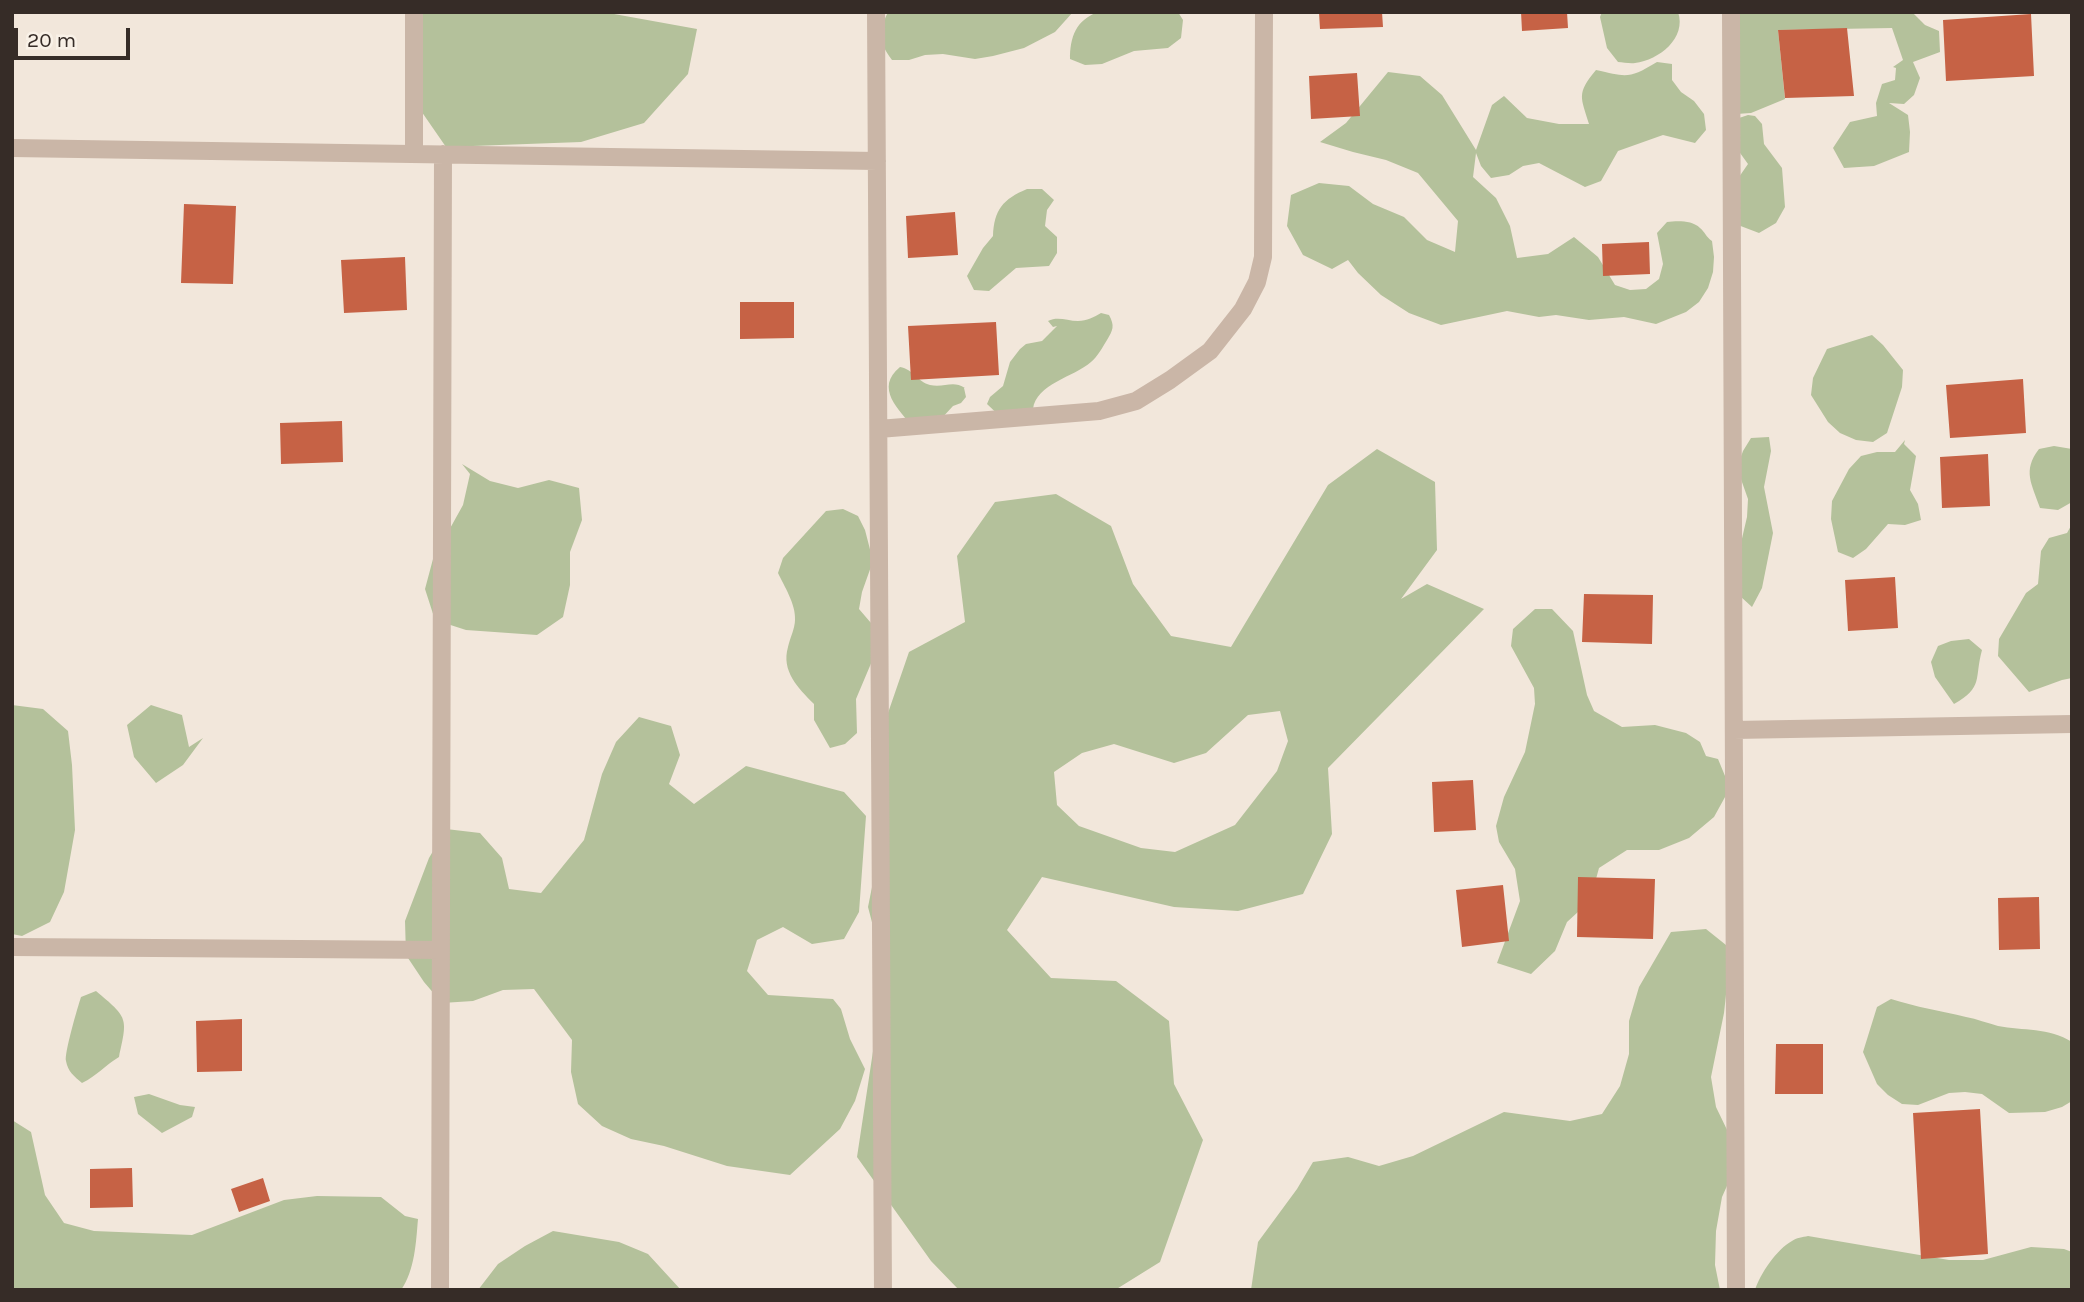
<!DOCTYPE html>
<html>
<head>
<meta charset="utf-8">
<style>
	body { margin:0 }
	#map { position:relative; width:2084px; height:1302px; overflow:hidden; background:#f2e7db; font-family:Karla,sans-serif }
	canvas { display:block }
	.frame { position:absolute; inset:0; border:14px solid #362c27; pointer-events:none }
	.scale { position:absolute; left:14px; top:28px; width:116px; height:32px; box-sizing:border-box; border:4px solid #362c27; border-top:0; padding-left:9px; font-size:21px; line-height:24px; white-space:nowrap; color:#362c27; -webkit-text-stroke:5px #f9f1e7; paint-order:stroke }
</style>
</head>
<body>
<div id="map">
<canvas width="2084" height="1302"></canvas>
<div class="frame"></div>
<div class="scale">20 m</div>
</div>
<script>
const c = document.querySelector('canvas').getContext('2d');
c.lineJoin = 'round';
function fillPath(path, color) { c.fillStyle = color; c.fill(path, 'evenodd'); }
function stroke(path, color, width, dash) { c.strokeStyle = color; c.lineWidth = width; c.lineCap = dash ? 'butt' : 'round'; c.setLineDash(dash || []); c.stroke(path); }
fillPath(new Path2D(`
	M415 12H603L697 29 688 74 644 123 581 142 446 147 408 92Z
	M888 12H1073L1055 32 1024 48 993 56 975 59 943 54 925 55 909 60H892C878 41 878 33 888 12Z
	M1098 12H1178L1183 20 1181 38 1168 48 1134 51 1102 64 1085 65 1070 59C1070 37 1076 20 1098 12Z
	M1602 12H1678C1687 38 1659 60 1635 63 1630 64 1623 62 1618 62L1607 48 1600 17Z
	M1732 12H1912L1925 25 1939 31 1940 52 1913 62 1920 78 1914 95 1904 104 1889 103 1908 115 1910 132 1909 152 1874 166 1844 168 1833 148 1850 122 1877 116 1876 103 1882 84 1895 80 1896 68 1893 67 1903 60 1892 28 1778 30 1785 99 1751 113 1736 114Z
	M1657 62 1672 64V80L1681 92 1694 101 1704 114 1706 130 1695 143 1663 135 1618 151 1601 181 1585 187 1539 163 1523 166 1509 175 1491 178 1481 166 1476 153 1473 177 1496 198 1510 226 1517 258 1548 254 1574 237 1598 257 1615 285 1630 290 1646 289 1659 279 1663 264 1657 233 1667 222C1677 221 1692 220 1700 228 1705 232 1706 237 1712 241L1714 257 1713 272 1708 288 1699 302 1686 312 1656 324 1624 317 1589 320 1556 315 1539 317 1507 311 1441 325 1409 313 1381 295 1358 273 1348 260 1332 269 1303 255 1287 226 1291 195 1319 183 1349 186 1373 204 1404 217 1427 240 1455 252 1458 221 1418 173 1386 160 1353 152 1320 142 1346 123 1388 72 1420 76 1442 95 1476 150 1492 105 1504 96 1527 118 1559 124H1589C1581 97 1576 94 1596 70 1627 77 1629 79 1657 62Z
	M1748 115 1755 116 1762 124 1764 144 1782 168 1785 207 1776 223 1759 233 1738 225 1739 177 1748 164 1730 139 1739 118Z
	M1027 189H1042L1054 200 1047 210 1045 226 1057 237V253L1049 266 1016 268 989 291 974 290 967 276 983 248 993 236C994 210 1003 199 1027 189Z
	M1101 313 1109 315C1115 326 1113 330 1107 340 1102 348 1098 356 1091 362 1074 377 1036 384 1033 409L1006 422 987 404 990 397 1003 386 1010 362 1020 349 1026 344 1042 341 1057 326 1053 327 1048 321C1058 316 1067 321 1078 321 1087 321 1094 317 1101 313Z
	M1872 335 1883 345 1903 370 1902 387 1887 433 1873 442 1856 440 1840 433 1828 422 1811 395 1813 378 1827 349Z
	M900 367C913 369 918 382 930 385 944 388 953 380 965 388H964L966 397 961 403 953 406 941 419 914 428C899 410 874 388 900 367Z
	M1769 437 1771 451 1764 487 1773 533 1762 588 1752 607 1740 596V547L1747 517 1748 499 1737 468 1743 451 1751 438Z
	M1905 440 1904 444 1916 456 1910 490 1918 504 1921 520 1905 525 1888 524 1866 549 1853 558 1838 552 1831 519 1832 501 1849 469 1861 456 1877 452H1895Z
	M2054 446 2072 449V502L2058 510 2040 508C2032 484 2022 471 2039 449Z
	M1377 449 1435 482 1437 550 1401 599 1427 584 1484 609 1328 768 1332 834 1303 894 1238 911 1174 907 1042 877 1007 930 1051 978 1116 981 1169 1021 1174 1084 1203 1140 1160 1262 1115 1290H959L931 1261 857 1157 885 972 868 907 881 842 888 713 909 652 965 622 957 556 995 502 1056 494 1111 526 1133 584 1171 636 1231 647 1328 485ZM1280 711 1288 741 1277 771 1235 825 1175 852 1141 848 1079 826 1057 805 1054 772 1082 753 1114 744 1174 763 1206 753 1248 715Z
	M462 464 490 481 518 488 549 480 579 488 582 520 570 552V585L563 617 537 635 466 630 435 620 425 589 433 559 463 505 470 474Z
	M843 509 858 516 865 530 873 561 862 592 859 609 871 623 875 654 856 699 857 733 845 744 830 748 814 720V704C798 688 781 671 788 647 790 638 795 628 795 620 796 604 784 586 778 573L783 558 826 511Z
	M2072 524V678L2062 680 2029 692 1998 656 1999 639 2026 593 2038 584 2041 551 2049 538 2067 533Z
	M1535 609H1552L1573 631 1587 695 1594 711 1622 727 1655 725 1686 733 1700 742 1706 756 1718 759 1730 788 1714 817 1689 838 1659 850H1627L1599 868 1590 901 1567 922 1555 951 1531 974 1497 963 1520 901 1515 869 1499 842 1496 826 1504 797 1525 752 1535 704 1534 688 1511 646 1513 629Z
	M1969 639 1982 650C1974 679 1984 687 1954 704L1935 677 1931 662 1938 646 1951 641Z
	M12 705 43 709 68 731 72 765 75 830 64 892 50 922 22 936 12 934Z
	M151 705 182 715 189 747 203 738 183 765 156 783 134 757 127 725Z
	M639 717 671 726 680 755 669 784 694 804 746 766 844 792 866 816 859 912 844 939 812 944 783 927 757 940 747 971 768 995 833 999 841 1009 850 1039 865 1069 855 1101 840 1129 790 1175 727 1166 664 1146 631 1139 602 1126 578 1104 571 1072 572 1040 534 989 503 990 473 1001 442 1003 424 982 406 955 405 921 429 858 446 829 480 833 502 858 509 889 541 893 584 840 602 774 616 742Z
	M1706 929 1731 949 1724 1013 1711 1077 1716 1107 1730 1136 1735 1168 1722 1197 1716 1231 1715 1265 1720 1290H1251L1258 1242 1297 1189 1313 1162 1348 1157 1379 1166 1413 1156 1504 1112 1570 1121 1602 1114 1620 1086 1629 1054V1021L1639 987 1671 932Z
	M96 991C128 1018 128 1017 119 1057 105 1065 97 1076 82 1083 74 1076 68 1072 66 1061 64 1054 78 1006 81 997Z
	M1891 999C1916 1007 1941 1011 1966 1017 1977 1019 1987 1023 1998 1026 2023 1031 2049 1027 2072 1042V1101L2062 1107 2045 1112 2009 1113 1982 1094 1965 1092 1949 1093 1918 1105 1902 1104 1888 1095 1877 1084 1863 1052 1877 1007Z
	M149 1094 180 1105 195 1107 192 1117 162 1133 138 1114 134 1097Z
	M12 1120 31 1132 45 1195 64 1223 94 1231 192 1235 284 1200 317 1196 381 1197 405 1216 418 1219C416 1242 415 1270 401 1290H12Z
	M553 1231 619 1242 648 1254 681 1290H478L498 1264 525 1246Z
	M1808 1236 1949 1260H1983L2031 1247 2064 1249 2072 1252V1290H1755C1760 1274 1777 1249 1792 1241 1796 1238 1803 1237 1808 1236Z`), '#b4c19b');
fillPath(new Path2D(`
	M1319 12H1382L1383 27 1320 29Z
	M1521 12H1567L1568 28 1522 31Z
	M2031 14 2034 76 1946 81 1943 20Z
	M1847 28 1854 96 1785 98 1778 30Z
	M1357 73 1360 116 1311 119 1309 76Z
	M184 204 236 206 233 284 181 283Z
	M955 212 958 255 908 258 906 216Z
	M1649 242 1650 274 1603 276 1602 244Z
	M405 257 407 310 344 313 341 260Z
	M740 302H794V338L740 339Z
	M996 322 999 375 911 380 908 326Z
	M2023 379 2026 433 1950 438 1946 385Z
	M342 421 343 462 281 464 280 423Z
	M1988 454 1990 506 1942 508 1940 457Z
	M1895 577 1898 628 1848 631 1845 580Z
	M1584 594 1653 595 1652 644 1582 642Z
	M1473 780 1476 830 1434 832 1432 782Z
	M1578 877 1655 879 1653 939 1577 937Z
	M1503 885 1509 941 1462 947 1456 890Z
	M2039 897 2040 949 1999 950 1998 898Z
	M242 1019V1071L197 1072 196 1021Z
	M1776 1044H1823V1094H1775Z
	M1980 1109 1988 1254 1921 1259 1913 1113Z
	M132 1168 133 1207 90 1208V1169Z
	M263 1178 270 1201 239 1212 231 1189Z`), '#c66245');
stroke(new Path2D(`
	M876 12 883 1290
	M1731 12 1736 1290
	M12 148 877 161
	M414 154V12
	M879 429 1099 411 1136 401 1170 380 1210 351 1243 309 1257 282 1263 257 1264 12
	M1734 730 2072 724
	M12 947 441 950
	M440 1290 443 154`), '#cab6a7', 18);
</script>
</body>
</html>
